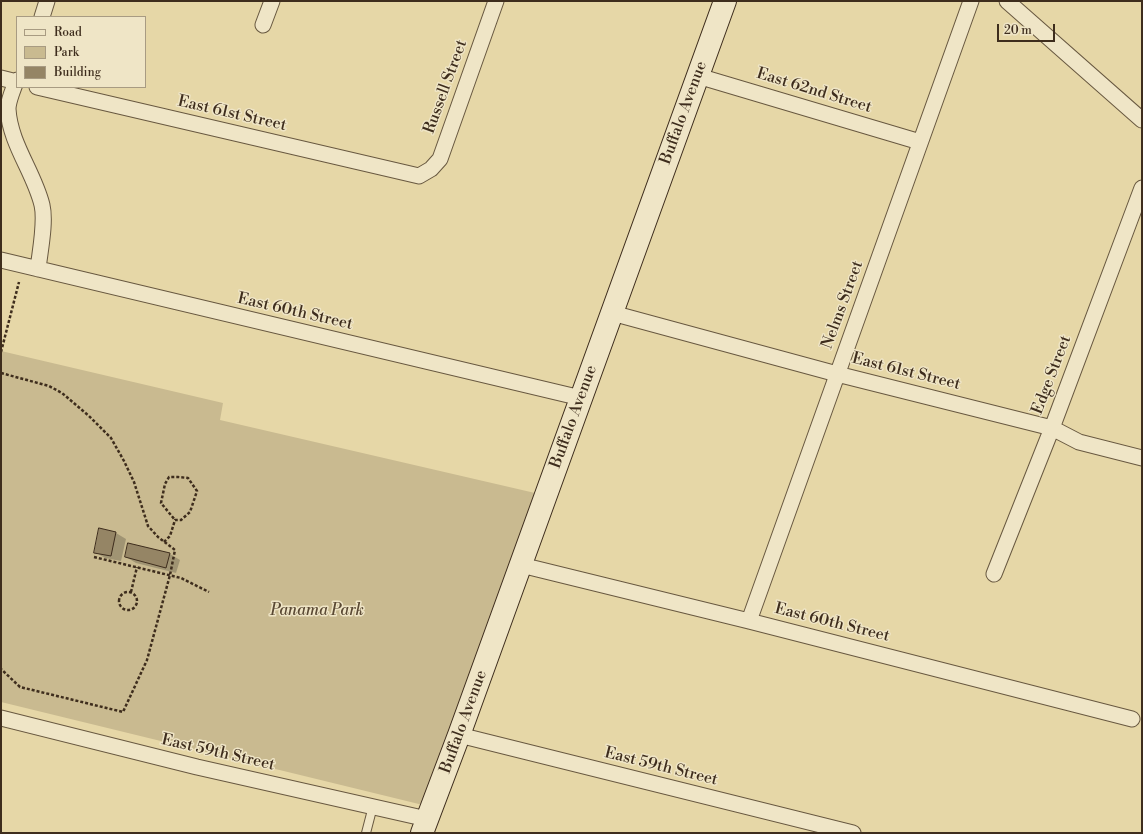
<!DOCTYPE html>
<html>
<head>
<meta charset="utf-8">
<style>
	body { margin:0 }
	#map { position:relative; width:1143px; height:834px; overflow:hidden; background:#e6d7a7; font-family:"Libre Bodoni",serif }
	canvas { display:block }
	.frame { position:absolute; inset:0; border:2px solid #3e2d1d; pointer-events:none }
	.legend { position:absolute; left:16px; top:16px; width:130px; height:72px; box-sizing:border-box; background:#efe5c6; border:1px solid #a89b82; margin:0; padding:5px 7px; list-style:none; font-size:12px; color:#3e2d1d }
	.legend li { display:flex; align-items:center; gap:8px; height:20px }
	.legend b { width:20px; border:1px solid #a89b82 }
	.scale { position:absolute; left:997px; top:24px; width:58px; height:18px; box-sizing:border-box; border:2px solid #3e2d1d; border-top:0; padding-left:5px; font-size:12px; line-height:14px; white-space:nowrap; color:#3e2d1d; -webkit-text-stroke:3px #efe5c6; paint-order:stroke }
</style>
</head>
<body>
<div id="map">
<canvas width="1143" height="834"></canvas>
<div class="frame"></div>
<ul class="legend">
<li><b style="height:5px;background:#efe5c6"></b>Road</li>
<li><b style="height:11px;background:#c9ba90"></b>Park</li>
<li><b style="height:11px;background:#958565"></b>Building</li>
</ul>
<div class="scale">20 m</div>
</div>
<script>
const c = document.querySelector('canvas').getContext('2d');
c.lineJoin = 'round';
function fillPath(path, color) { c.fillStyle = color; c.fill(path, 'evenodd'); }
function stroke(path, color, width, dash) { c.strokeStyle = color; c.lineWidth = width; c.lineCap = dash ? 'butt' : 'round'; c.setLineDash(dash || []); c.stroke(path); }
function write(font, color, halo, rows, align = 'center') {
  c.font = font + ' "Libre Bodoni",serif'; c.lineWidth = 3; c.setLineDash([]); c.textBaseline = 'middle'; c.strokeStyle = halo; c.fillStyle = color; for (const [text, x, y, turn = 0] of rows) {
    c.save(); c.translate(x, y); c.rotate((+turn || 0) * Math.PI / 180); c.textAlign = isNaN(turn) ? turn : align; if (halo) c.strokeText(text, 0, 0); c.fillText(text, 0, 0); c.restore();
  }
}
fillPath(new Path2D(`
	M1 351 223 403 220 420 535 493 423 805 1 702Z`), '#c9ba90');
fillPath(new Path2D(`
	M100 530 116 533 126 539 121 561 105 558 95 552Z
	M170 554 180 560 176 573 136 563 126 557Z`), '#0003');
const building = new Path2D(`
	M99 528 116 532 111 556 94 553Z
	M128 543 170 553 166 568 125 557Z`);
fillPath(building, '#958565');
stroke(building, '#3e2d1d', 1);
const lane = new Path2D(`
	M366 833 373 806`);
const street = new Path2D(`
	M1007 1 1142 120
	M42 17 47 1
	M263 25 272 1
	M698 76 920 142
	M1 78 17 82
	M17 80C14 86 8 102 8 109 10 144 34 172 42 205 46 222 40 251 38 269
	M37 87 419 176 431 169 440 159 496 1
	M1 260 581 398
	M612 313 837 374 1052 428 1079 442 1142 458
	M521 565 749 621 1132 719
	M994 574 1052 428 1142 188
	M749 621 971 1
	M1 718 197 767 427 819
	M459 735 853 833`);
const secondary = new Path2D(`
	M422 833 459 735 725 1`);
stroke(lane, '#685840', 10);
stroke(street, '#685840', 17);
stroke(secondary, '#3e2d1d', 24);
stroke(new Path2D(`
	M1 352 19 282
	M1 373 49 386 62 393 89 416 111 438 124 461 134 482 148 526 158 537 175 550 170 575 147 660 123 712 20 687 1 669
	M164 542 170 536 175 520H181L190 512 197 491 188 478 178 477H169L165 484 161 503 175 520
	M94 557 181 578 209 592
	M119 601a9 9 0 1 1 18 0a9 9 0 1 1-18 0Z
	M131 592 137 567`), '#3e2d1d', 2.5, [3, 2]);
stroke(lane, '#efe5c6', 8);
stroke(street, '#efe5c6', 15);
stroke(secondary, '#efe5c6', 22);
write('16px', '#3e2d1d', '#efe5c6', [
	["Russell Street",446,87,-70],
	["East 62nd Street",814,91,17],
	["Buffalo Avenue",684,113,-70],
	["East 61st Street",232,114,13],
	["Nelms Street",843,305,-70],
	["East 60th Street",295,312,13],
	["East 61st Street",906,372,14],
	["Edge Street",1052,375,-69],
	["Buffalo Avenue",574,417,-70],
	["East 60th Street",832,623,14],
	["Buffalo Avenue",464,722,-70],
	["East 59th Street",218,753,13],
	["East 59th Street",661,767,14]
]);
write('italic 16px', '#5a4934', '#efe5c6', [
	["Panama Park",317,611]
]);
</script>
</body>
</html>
